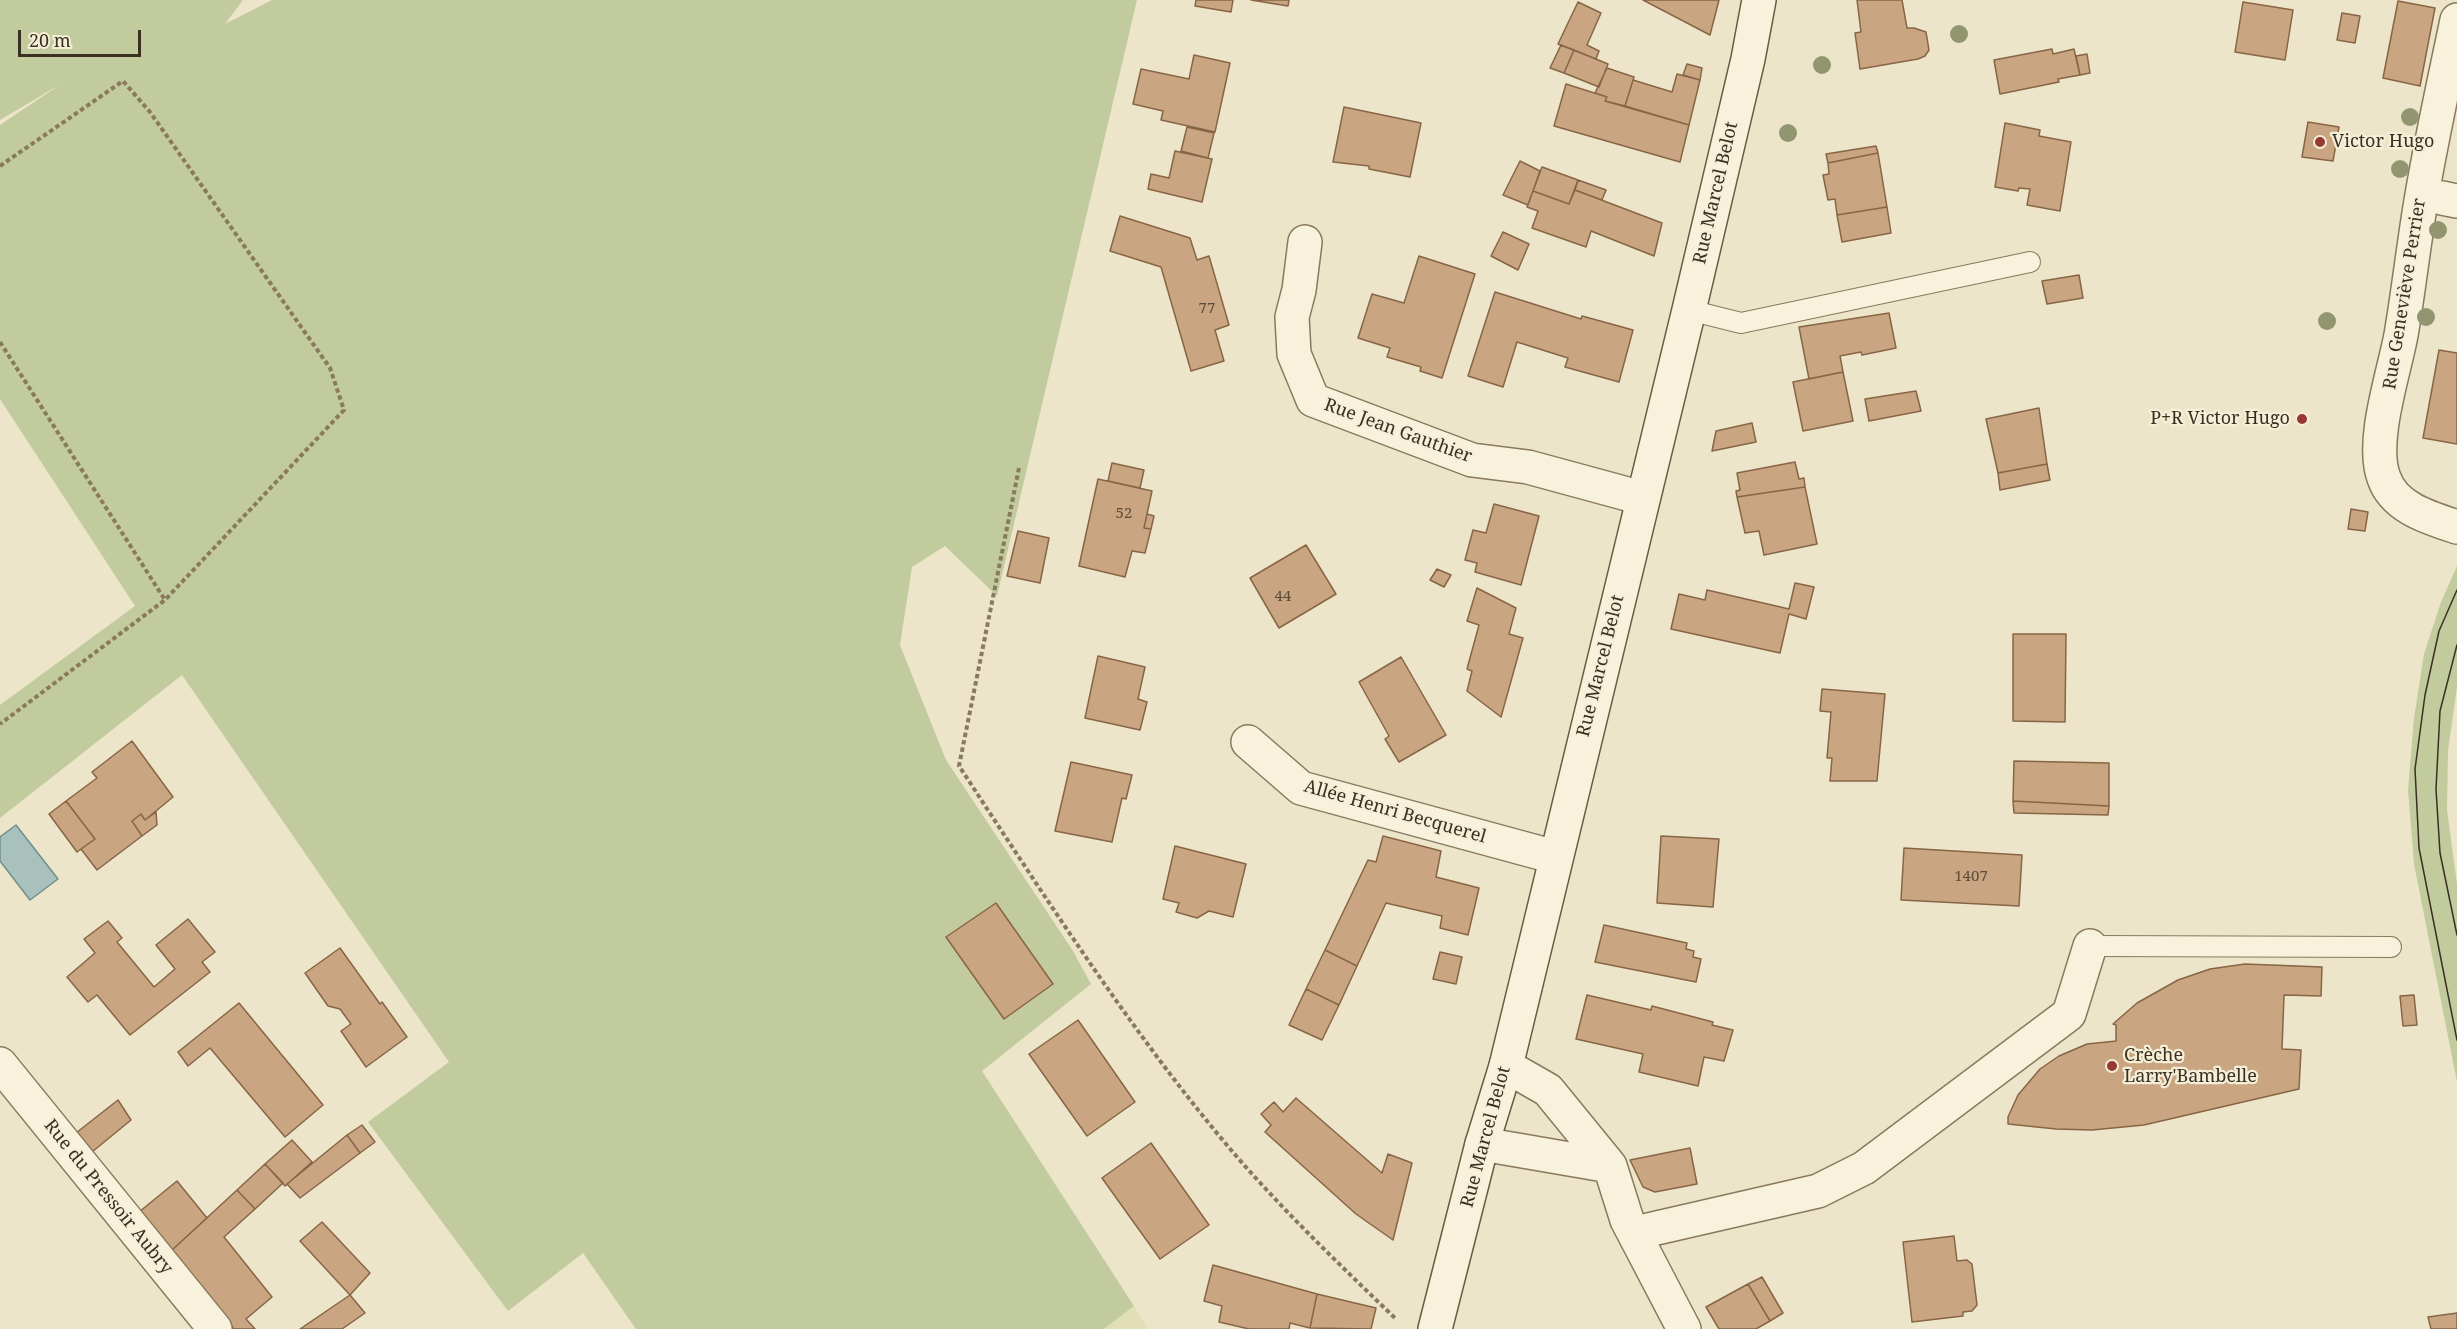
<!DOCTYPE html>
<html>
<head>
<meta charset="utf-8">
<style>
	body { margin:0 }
	#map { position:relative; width:2457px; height:1329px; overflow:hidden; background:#ede5c9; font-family:"Noto Serif",serif }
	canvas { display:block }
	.scale { position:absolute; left:18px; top:30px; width:123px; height:27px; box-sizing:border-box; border:3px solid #3a2f21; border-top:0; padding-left:8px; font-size:18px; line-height:21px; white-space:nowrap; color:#3a2f21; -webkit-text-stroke:4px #f5efd8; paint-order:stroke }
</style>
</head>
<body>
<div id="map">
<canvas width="2457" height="1329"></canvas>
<div class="scale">20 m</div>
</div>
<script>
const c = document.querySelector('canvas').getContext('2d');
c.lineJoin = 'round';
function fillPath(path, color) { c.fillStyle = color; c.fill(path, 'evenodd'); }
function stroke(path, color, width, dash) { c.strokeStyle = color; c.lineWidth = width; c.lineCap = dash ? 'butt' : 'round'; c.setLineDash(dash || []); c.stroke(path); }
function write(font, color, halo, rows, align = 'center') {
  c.font = font + ' "Noto Serif",serif'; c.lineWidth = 4.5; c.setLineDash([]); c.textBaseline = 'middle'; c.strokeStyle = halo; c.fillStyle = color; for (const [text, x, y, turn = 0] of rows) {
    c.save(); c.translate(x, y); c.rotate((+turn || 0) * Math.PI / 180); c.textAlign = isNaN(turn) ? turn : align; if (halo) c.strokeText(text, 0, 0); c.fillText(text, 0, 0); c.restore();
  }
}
fillPath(new Path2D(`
	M1134 1306 1148 1329H1104Z`), '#e2dfb7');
fillPath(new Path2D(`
	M0 0H243L225 24 272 0H1137L997 596 945 546 912 567 900 645 946 760 1073 951 1091 984 982 1071 1134 1306 1104 1329H636L583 1253 508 1311 368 1122 449 1062 182 675 0 818V705L135 606 0 399V125L61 84 0 120Z
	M2457 566V687L2448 750 2447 810 2457 884V1082L2414 864 2408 790 2414 718 2424 654 2441 602Z`), '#c1cb9d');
const water = new Path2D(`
	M16 825 58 879 30 900 0 861V837Z`);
fillPath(water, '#a9c1bd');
stroke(water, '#70908b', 1.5);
const building = new Path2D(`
	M1196 0H1233L1231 12 1195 6Z
	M1251 0H1289L1288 6Z
	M1643 0H1719L1710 35Z
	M1857 0H1902L1907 28H1914L1926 32 1929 50 1925 56 1918 59 1860 69 1855 33 1861 32Z
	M2398 1 2435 8 2420 86 2383 78Z
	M1578 2 1601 13 1587 45 1599 51 1596 59 1558 44Z
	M2243 2 2293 10 2285 60 2235 52Z
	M2342 13 2360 16 2355 43 2337 40Z
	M1561 45 1574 50 1564 73 1550 68Z
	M2052 49 2053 54 2074 49 2080 75 2058 79 2059 82 2000 94 1994 60Z
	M1574 50 1608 64 1599 87 1564 73Z
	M2087 54 2090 73 2080 75 2076 56Z
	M1194 55 1230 63 1215 132 1161 120 1163 111 1133 104 1141 69 1189 79Z
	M1687 64 1702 68 1700 80 1683 75Z
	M1607 68 1634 77 1625 106 1605 101 1607 97 1595 93Z
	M1677 74 1700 80 1689 125 1625 106 1633 80 1672 92Z
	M1566 84 1607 97 1605 101 1689 125 1680 162 1554 126Z
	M1344 107 1421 123 1410 177 1369 169V166L1333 162Z
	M2308 122 2339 127 2333 161 2302 157Z
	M2005 123 2040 130 2039 136 2071 142 2060 211 2027 205 2030 189 2019 188 2018 191 1995 187Z
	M1187 127 1214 133 1208 158 1181 151Z
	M1876 146 1878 153 1828 163 1826 154Z
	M1175 151 1212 159 1202 202 1148 189 1151 174 1169 178Z
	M1878 153 1887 207 1837 215 1835 199 1828 200 1823 175 1829 174 1828 163Z
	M1520 161 1540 171 1528 205 1503 195Z
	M1542 167 1578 180 1569 204 1533 191Z
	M1578 180 1606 190 1602 200 1575 190Z
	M1575 190 1662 223 1654 256 1591 231 1586 247 1532 228 1538 211 1527 207 1533 191 1569 204Z
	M1887 207 1891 233 1842 242 1837 215Z
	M1120 216 1190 238 1197 260 1209 256 1229 325 1215 330 1224 361 1191 371 1161 267 1110 251Z
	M1503 232 1529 244 1518 270 1491 256Z
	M1419 256 1475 274 1442 378 1420 371 1421 367 1387 357 1390 348 1358 338 1372 294 1404 303Z
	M2079 275 2083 298 2047 304 2042 281Z
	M1495 292 1581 319 1582 316 1633 330 1619 382 1565 367 1568 358 1517 342 1503 387 1468 376Z
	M1889 313 1896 348 1862 355 1861 352 1840 356 1843 372 1809 379 1799 327Z
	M2439 350 2457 353V444L2423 438Z
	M1843 372 1853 421 1803 431 1793 382Z
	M1916 391 1921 411 1869 421 1865 399Z
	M2039 408 2047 464 1998 473 1986 419Z
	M1752 423 1756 442 1712 451 1716 431Z
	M1795 462 1799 479 1804 478 1805 487 1737 497 1736 491 1740 490 1737 473Z
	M1112 463 1144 470 1140 488 1108 481Z
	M2047 464 2050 480 2000 490 1998 473Z
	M1098 479 1152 491 1144 528 1151 529 1145 553 1132 551 1125 577 1079 566Z
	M1805 487 1817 544 1764 555 1759 531 1745 533 1737 497Z
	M1494 504 1539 516 1521 585 1475 572 1477 563 1465 560 1473 530 1486 533Z
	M2351 509 2368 512 2365 531 2348 529Z
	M1147 514 1154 516 1151 529 1144 528Z
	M1018 531 1049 538 1040 583 1007 576Z
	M1306 545 1336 594 1279 628 1250 578Z
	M1437 569 1451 575 1444 587 1430 580Z
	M1795 583 1814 587 1806 619 1789 614 1780 653 1671 629 1679 594 1705 600 1707 590 1789 609Z
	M1477 588 1516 608 1509 634 1523 638 1501 717 1467 691 1472 671 1467 669 1479 625 1467 621Z
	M2013 634H2066L2065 722 2013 721Z
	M1098 656 1145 667 1138 699 1147 702 1140 730 1085 718Z
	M1401 657 1446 735 1399 762 1385 739 1389 736 1359 682Z
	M1822 689 1885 694 1877 781H1830L1832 758H1827L1831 712 1820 711Z
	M132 741 173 797 145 820 141 814 132 821 142 836 97 870 81 849 95 839 66 801 97 778 92 772Z
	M2014 761 2109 763V806L2013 801Z
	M1071 762 1132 775 1126 799 1122 798 1112 842 1055 831Z
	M66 801 95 839 77 852 49 814Z
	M2013 801 2109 806 2108 815 2014 813Z
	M156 812 157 825 142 836 132 821 141 814 145 820Z
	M1383 836 1441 851 1436 877 1479 888 1468 935 1440 928 1442 916 1386 903 1357 966 1325 950 1368 860 1376 862Z
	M1661 836 1719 839 1713 907 1657 903Z
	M1175 846 1246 864 1233 917 1209 911 1197 918 1176 912 1179 903 1163 899Z
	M1904 848 2022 855 2019 906 1901 900Z
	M996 903 1053 984 1004 1019 946 937Z
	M188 919 215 952 202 962 210 972 130 1035 97 995 88 1002 67 977 95 953 84 939 108 921 122 938 117 942 154 987 175 969 156 945Z
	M1604 925 1687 943 1686 949 1694 951 1693 957 1701 959 1696 982 1595 962Z
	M340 948 380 1004 382 1002 407 1037 366 1067 341 1031 351 1024 340 1009 328 1006 305 973Z
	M1325 950 1357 966 1339 1005 1306 989Z
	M1440 952 1462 957 1456 984 1433 979Z
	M2245 964 2322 967 2321 996 2284 995 2282 1049 2301 1050 2299 1089 2144 1125 2092 1130 2056 1129 2008 1124V1117L2018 1095 2040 1069 2059 1056 2087 1044 2116 1041V1025L2113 1024 2137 1003 2178 980 2210 969Z
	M1306 989 1339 1005 1322 1040 1289 1025Z
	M1587 995 1651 1010 1652 1006 1713 1022 1712 1025 1733 1030 1724 1061 1704 1057 1698 1086 1639 1072 1643 1054 1576 1039Z
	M2414 995 2417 1025 2403 1026 2400 996Z
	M239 1003 323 1105 285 1137 210 1048 188 1066 178 1052Z
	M1078 1020 1135 1102 1087 1136 1029 1054Z
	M1296 1098 1382 1173 1388 1154 1412 1163 1393 1240 1356 1214 1265 1132 1271 1125 1261 1114 1274 1102 1283 1112Z
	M118 1100 131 1120 92 1152 76 1133Z
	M362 1125 375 1142 360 1153 347 1135Z
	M347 1135 360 1153 300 1198 287 1184Z
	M292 1140 312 1162 285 1186 265 1164Z
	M1151 1143 1209 1225 1160 1259 1102 1178Z
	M1690 1148 1697 1184 1655 1192 1643 1187 1630 1160Z
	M265 1164 283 1183 255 1209 237 1190Z
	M177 1181 207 1218 171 1251 139 1212Z
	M237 1190 255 1209 224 1237 272 1297 246 1319 255 1329H234L171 1251Z
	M322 1222 370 1273 350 1295 300 1241Z
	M1954 1236 1957 1261 1967 1260 1972 1264 1977 1305 1972 1311 1963 1312V1316L1912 1322 1903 1242Z
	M1213 1265 1317 1294 1310 1328 1290 1323 1289 1329H1249L1219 1322 1222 1306 1204 1301Z
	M1762 1277 1783 1313 1770 1321 1748 1284Z
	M1748 1284 1770 1321 1756 1329H1719L1706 1307Z
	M1317 1294 1376 1308 1371 1329 1310 1328Z
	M350 1295 365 1313 342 1329H300Z
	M2457 1313V1329H2431L2428 1317Z`);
fillPath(building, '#c9a581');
stroke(building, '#876545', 1.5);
const lane = new Path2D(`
	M1689 310 1741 323 2030 262
	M2090 946 2391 947`);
const street = new Path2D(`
	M2457 20C2445 78 2432 136 2422 195 2414 241 2409 288 2401 335 2394 373 2370 442 2384 478 2394 508 2430 518 2457 527
	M2442 198 2457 201
	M1305 242 1299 290 1292 317 1294 354 1313 400 1472 460 1528 467 1642 498
	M1248 742 1301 788 1555 857
	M0 1064 215 1329
	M1506 1066 1548 1090 1610 1166 1627 1220 1684 1329
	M1482 1144 1610 1166
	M1635 1233 1818 1191 1864 1168 2069 1014 2090 946`);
const secondary = new Path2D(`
	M1435 1329 1482 1144 1506 1066 1689 310 1748 59 1759 0`);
stroke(lane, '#89795e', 22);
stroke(street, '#89795e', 36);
stroke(secondary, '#6b5a41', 36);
stroke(new Path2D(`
	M0 166 123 81 150 112 330 368 344 410 165 600 0 724
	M0 342 165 600
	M1019 468 959 766C1044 895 1127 1026 1226 1144 1279 1207 1338 1263 1397 1320`), '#89795e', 4, [4.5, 3]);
stroke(lane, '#f8f2dc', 20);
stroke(street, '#f8f2dc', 33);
stroke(secondary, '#f8f2dc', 33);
stroke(new Path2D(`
	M2457 590 2439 631 2425 695 2415 769 2419 848 2457 1040
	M2457 645 2440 711 2436 789 2440 853 2457 935`), '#3a2f21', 1.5);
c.fillStyle = '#919671';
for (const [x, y] of [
	[1959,34],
	[1822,65],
	[2410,117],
	[1788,133],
	[2400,169],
	[2438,230],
	[2426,317],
	[2327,321]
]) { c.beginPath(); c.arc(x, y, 9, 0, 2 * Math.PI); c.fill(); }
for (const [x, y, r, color] of [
	[2320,142,6,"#953931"],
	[2302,419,6,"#953931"],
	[2112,1066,6,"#953931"]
]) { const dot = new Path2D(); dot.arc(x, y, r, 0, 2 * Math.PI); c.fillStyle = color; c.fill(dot); stroke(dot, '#f5efd8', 2); }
write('15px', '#5e4c39', null, [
	["77",1207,309],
	["52",1124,514],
	["44",1283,597],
	["1407",1971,877]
]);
write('18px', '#3a2f21', '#f5efd8', [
	["Victor Hugo",2332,142],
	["P+R Victor Hugo",2290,419,"right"],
	["Crèche",2124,1056],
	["Larry'Bambelle",2124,1077]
], 'left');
write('18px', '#3a2f21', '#f5efd8', [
	["Rue Marcel Belot",1716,193,-77],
	["Rue Geneviève Perrier",2405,294,-81],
	["Rue Jean Gauthier",1398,431,20],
	["Rue Marcel Belot",1601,666,-76],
	["Allée Henri Becquerel",1395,812,16],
	["Rue Marcel Belot",1486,1137,-75],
	["Rue du Pressoir Aubry",108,1197,51]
]);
</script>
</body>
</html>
